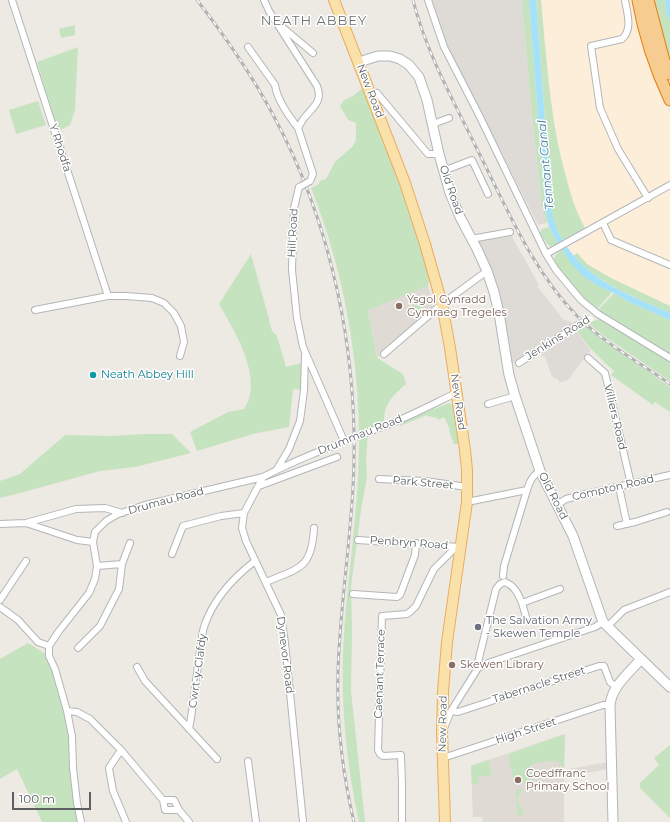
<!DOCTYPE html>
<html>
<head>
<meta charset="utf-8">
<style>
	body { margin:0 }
	#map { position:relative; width:670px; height:822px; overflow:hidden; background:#ede9e3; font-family:Montserrat,sans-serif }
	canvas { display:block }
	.scale { position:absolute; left:12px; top:792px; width:79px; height:18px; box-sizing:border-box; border:2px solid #5b5f62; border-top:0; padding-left:5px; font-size:12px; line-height:14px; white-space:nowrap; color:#5b5f62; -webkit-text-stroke:3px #fff; paint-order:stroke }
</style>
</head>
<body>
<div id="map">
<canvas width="670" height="822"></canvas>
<div class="scale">100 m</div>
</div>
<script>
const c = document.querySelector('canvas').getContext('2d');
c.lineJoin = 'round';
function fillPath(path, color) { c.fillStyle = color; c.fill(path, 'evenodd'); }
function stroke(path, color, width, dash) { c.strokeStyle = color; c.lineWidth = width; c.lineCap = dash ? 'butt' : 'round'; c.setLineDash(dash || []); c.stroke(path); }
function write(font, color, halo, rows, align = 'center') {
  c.font = font + ' Montserrat,sans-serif'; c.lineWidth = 3; c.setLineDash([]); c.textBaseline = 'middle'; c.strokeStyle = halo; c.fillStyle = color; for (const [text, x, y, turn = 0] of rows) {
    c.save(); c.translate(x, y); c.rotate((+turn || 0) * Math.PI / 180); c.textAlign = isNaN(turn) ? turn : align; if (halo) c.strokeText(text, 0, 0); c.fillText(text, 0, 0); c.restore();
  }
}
fillPath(new Path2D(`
	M541 0H633L634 13 645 50 658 88 670 113V306L611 278 587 264 578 253 573 256 567 247 589 236 579 218 573 203 560 158 553 117Z`), '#fceed9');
fillPath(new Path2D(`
	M430 0H522L530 95 541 199 546 223 538 225 480 110 445 45Z
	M511 235 539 285 537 286 563 319 576 324 512 364 501 299 492 271 479 241 484 238Z
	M577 330 584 342 591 350 582 361 568 380 559 383V380L552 377 545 357 540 355Z`), '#dedbd7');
fillPath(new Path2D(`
	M429 278 428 286 433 302 431 312 377 358 368 309Z
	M565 734 564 770 608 762 609 769 564 777V822H483L482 817H473L471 766Z`), '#e0dad4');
fillPath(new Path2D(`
	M522 0H529L545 206 548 222 546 223 541 199 530 95Z
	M536 0H541C546 57 550 118 565 173 570 192 575 210 585 228L563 240 557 230 552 214Z
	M652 0H665L667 15 670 20V61Z
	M75 25V35L61 38 59 29Z
	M78 47 75 110 70 125 58 131 37 62Z
	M365 86 379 124 431 277 429 278 428 286 368 310 377 358 403 374 406 384C392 397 384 403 384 423L368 429 366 461 367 477 361 510 351 587 352 631 351 691 365 822H359C347 767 341 709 343 652 346 582 359 513 359 443 359 355 343 269 311 188L319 184 320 181 326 179 335 162 353 146 356 140V123L348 120 340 106 344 100 353 96Z
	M38 101 46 125 16 134 9 110Z
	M549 227 558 243 552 247 547 244 540 233 542 229Z
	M562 249C574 268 591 283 612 292L597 309 586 301 556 265 554 262 555 256Z
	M577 253 587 264 611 278 670 306V313C634 297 601 285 573 256Z
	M251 254 269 319 272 331 277 336 286 367 305 362 304 390 293 389 289 427 253 434 197 451 190 432 228 412 244 409C246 405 249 400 250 395 255 363 234 331 219 304Z
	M614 293 627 301 670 320V354L598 310Z
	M420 298 426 313 418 317 412 301Z
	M600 319 607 322 670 362V381L604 336 588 323Z
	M585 324 598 336 670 387V412L655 402 653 405 611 375 614 371C600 358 587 347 577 330L579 327Z
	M449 403 453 405 459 444H454L449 431 450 430 444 417 438 420 436 417 433 418 432 416 429 417 427 415 400 426 399 423Z
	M145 434H172L191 453 135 467 100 471 24 492 0 498V481L20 474 65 435 112 436Z
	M28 643 49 656 67 711 81 822H42L17 769 0 779V659Z
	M565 734 564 770C562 767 561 763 558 762 553 760 533 762 530 766 534 784 531 782 514 783L508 754Z
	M670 745V818L640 788V783L659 765 654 758Z
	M488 760 492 776 478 777 479 783 472 784 471 766Z
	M564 783V791L547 784Z
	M516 790H522C512 804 523 803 524 815H517Z`), '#c6e3c0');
fillPath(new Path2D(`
	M529 0H536L552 214 557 230 563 240 558 243 549 227 545 206Z
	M665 0H670V20L667 15Z
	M567 247C591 282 632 296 670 313V320L627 301 614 293 598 286 583 276 570 262 562 249Z`), '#a5e2fa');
const street = new Path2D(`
	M12 0 108 296
	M264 0 269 11 317 86C323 101 314 106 305 117 302 120 300 125 298 128L313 174 310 181
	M428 0 444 47 479 115 546 254 556 270 581 300 598 314 670 358
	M625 0C627 13 633 29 622 39L591 46 600 108 618 149 648 198
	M281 26 313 53
	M248 47 275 85C277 100 289 116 298 128
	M377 93 428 154H439
	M433 124 449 118
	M443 171 472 160 488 194
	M301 186 299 187 294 208 292 270 297 318 303 347 344 441
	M603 223 611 240 670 265
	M471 239 510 232
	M546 254 670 185
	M35 310 108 296H126L152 298 164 303 174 313 181 326 184 342 180 356
	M384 354 442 304 487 271
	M588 358 605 373 631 484
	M519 363 578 325
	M488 404 515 396
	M277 469 289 449 300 421 304 390 305 355
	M263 477 244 513 242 528 246 541 281 615 285 643 303 822
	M379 479 425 481 467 487
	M259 486 337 457
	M619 487 627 524
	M467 502 527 490
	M557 505 566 499 586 494 670 475
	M26 523 77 540 93 542
	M0 524 26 523 76 509 105 508 122 513
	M617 526 635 522 667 512
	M358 540 459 547
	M172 554 183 526 221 516 244 513
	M97 566 122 564
	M503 576 504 566 527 490C530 481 532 476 540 471
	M266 582C300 568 312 568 314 528
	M353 594 397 597 400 595 415 555 416 543
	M0 600 26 561
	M522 603 526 617
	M0 607 18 620 38 642 49 646
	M607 627 624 610 670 592
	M78 648 100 626 119 589 122 564 130 543
	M137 667 145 681 217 759
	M478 668 488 663 595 627 603 622
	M67 711 77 712 90 719 121 750 163 800 165 810H179L189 822
	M451 711 458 712 599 666H604L610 682 616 687
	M444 728 451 711 478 668V662L496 589 500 584 505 582C515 586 518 594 522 603L560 589
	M189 729C194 703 196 677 200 651 201 643 202 634 204 627 213 599 233 578 255 561
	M121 750 109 768 113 791 126 822
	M442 757 449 756 603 705H610
	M248 761 256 822
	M163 800H174L179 810
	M81 822 77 803 73 768 72 736 67 711 55 669 49 656V646L59 631 89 593 95 579 97 566 93 542 95 532 106 521 118 514 145 505 263 477C303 456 346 441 387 425 411 416 433 404 456 393
	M402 822V784L401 755 383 756 380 754 378 750 382 616 407 614 411 611 416 606 434 569 456 547`);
const secondary = new Path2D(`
	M359 62 378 56H390L400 59 409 65 419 77 427 100 439 154 450 193 460 217 477 249 487 271 494 292 499 313 509 375 515 396 540 471 573 536 603 622 670 687
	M613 822 610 705C612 686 629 673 641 659`);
const primary = new Path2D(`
	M334 0 405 183 425 244 442 304 450 348 465 450 467 470V502L447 642 443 692 442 732 445 822`);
const highway = new Path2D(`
	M638 0C644 34 655 68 670 100
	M648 0 664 61 670 74`);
stroke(street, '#b3b6b9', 8);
stroke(secondary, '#b2b6b9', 11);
stroke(primary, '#e9ad5f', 12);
stroke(highway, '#e37e0d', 13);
stroke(street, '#fff', 6);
stroke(secondary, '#fff', 9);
stroke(primary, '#fae1aa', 10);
stroke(highway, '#f7cc90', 11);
const rail = new Path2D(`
	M197 0C224 35 250 72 271 111 333 224 360 359 353 487 350 541 342 596 339 650 335 707 341 767 354 822
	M413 0C426 52 453 100 476 147 506 206 532 271 579 318 606 344 640 363 670 384`);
stroke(rail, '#b1b2b2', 3);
stroke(rail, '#fff', 1.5, [4.5]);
const streetBridge = new Path2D(`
	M301 186 310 181
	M578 325 590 319`);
stroke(streetBridge, '#b3b6b9', 8, []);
stroke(streetBridge, '#fff', 6);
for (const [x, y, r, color] of [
	[399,306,4,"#8d6e63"],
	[93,375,4,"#0f9aa8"],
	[478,627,4,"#6b7280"],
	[452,665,4,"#8d6e63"],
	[518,780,4,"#8d6e63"]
]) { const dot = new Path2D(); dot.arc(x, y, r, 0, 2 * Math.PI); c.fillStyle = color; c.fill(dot); stroke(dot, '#fff', 1.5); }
write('11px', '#5b5f62', '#fff', [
	["New Road",370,91,69],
	["Y Rhodfa",60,148,72],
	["Old Road",451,190,71],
	["Hill Road",293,233,-87],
	["Jenkins Road",558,338,-32],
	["New Road",458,402,82],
	["Villiers Road",615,417,77],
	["Drummau Road",360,435,-22],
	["Park Street",423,483,5],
	["Compton Road",613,488,-13],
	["Old Road",553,496,63],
	["Drumau Road",166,501,-15],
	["Penbryn Road",409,543,4],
	["Dynevor Road",285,655,83],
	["Cwrt-y-Clafdy",198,671,-82],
	["Caenant Terrace",380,674,-88],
	["Tabernacle Street",539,685,-18],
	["New Road",443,724,-89],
	["High Street",526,731,-18]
]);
write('11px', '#785e54', '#fff', [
	["Ysgol Gynradd",407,300],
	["Gymraeg Tregeles",407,313],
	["Skewen Library",460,665],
	["Coedffranc",526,774],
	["Primary School",526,787]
], 'left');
write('11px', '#0d838f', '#fff', [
	["Neath Abbey Hill",101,375]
], 'left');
write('11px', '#5b616d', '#fff', [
	["The Salvation Army",486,621],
	["- Skewen Temple",486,634]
], 'left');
write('italic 12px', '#3f799a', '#fff', [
	["Tennant Canal",546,165,-95]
]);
c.letterSpacing = '1px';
write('13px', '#6c7274', '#fff', [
	["NEATH ABBEY",314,21]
]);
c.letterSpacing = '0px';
</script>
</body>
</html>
